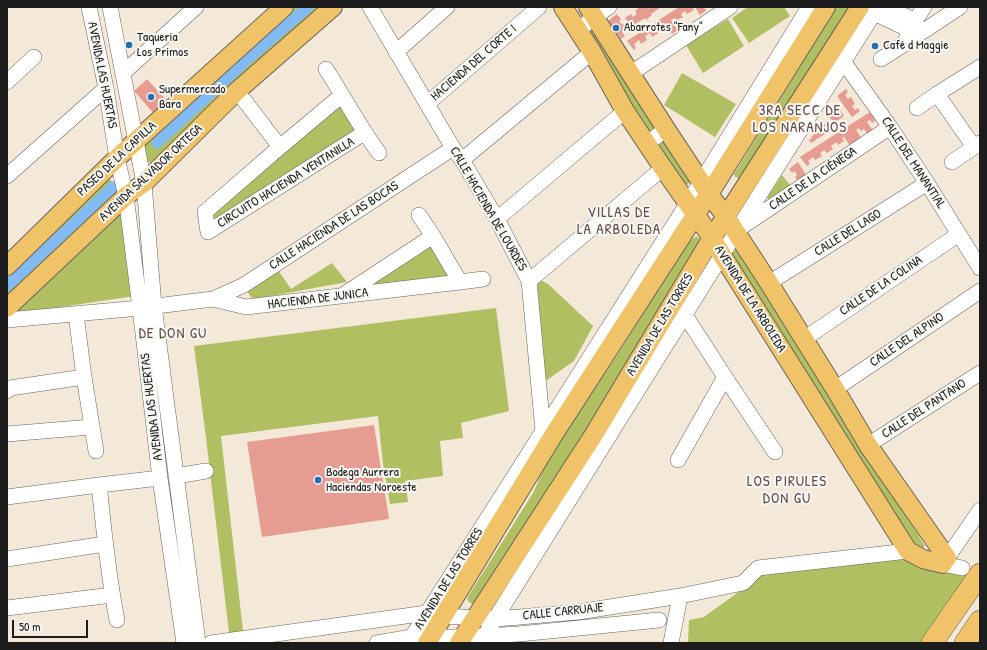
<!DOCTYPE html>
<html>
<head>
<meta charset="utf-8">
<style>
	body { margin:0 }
	#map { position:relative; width:987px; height:650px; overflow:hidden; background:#f4e9d8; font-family:"Patrick Hand",sans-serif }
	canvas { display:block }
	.frame { position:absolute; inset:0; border:8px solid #1c1c1c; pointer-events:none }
	.scale { position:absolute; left:12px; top:620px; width:76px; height:18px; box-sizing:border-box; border:2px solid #1c1c1c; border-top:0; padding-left:5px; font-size:12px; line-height:14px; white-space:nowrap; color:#1c1c1c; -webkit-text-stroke:3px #f6f6f2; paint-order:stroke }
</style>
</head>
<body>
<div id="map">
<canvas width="987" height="650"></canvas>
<div class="frame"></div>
<div class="scale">50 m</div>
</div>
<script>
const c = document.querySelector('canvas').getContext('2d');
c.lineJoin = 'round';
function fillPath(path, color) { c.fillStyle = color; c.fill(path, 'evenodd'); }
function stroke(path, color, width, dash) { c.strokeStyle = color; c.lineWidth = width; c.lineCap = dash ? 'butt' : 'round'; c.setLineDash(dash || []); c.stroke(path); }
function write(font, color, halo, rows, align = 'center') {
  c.font = font + ' "Patrick Hand",sans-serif'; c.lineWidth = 4; c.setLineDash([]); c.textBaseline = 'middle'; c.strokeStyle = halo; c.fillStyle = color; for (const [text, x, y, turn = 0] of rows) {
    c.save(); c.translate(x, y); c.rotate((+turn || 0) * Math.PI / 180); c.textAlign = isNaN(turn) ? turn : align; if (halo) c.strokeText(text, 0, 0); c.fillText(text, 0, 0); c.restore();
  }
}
fillPath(new Path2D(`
	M292 7H336L156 162H146L144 144Z
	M748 7H784L790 16 749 43 732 18Z
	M831 7H854L801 81 743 175 740 178 735 177 734 174 736 171 800 67Z
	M728 19 744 46 703 73 686 45Z
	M594 23 660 127 649 136 584 30Z
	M682 73 736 104 715 137 664 105Z
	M341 101 359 130 216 219 214 217 213 214Z
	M665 135 694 180 683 187 654 144Z
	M782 175 791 186 771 200 768 199V196Z
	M109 179 118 186 117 194 7 297V272L100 180Z
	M123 205 135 296 7 315Z
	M697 236 701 241 559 476 542 497 479 599 476 602 472 604 468 601 467 598 533 493 544 468 561 435 616 357 690 240Z
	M432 240 456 275 376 285H372Z
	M738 247 925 546 917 552 729 256Z
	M332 263 347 282 260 298 253 299 248 293 249 285 276 267 291 289Z
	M537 278 548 284 593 326 574 361 544 382Z
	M496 308 509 411 461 423 463 438 440 441 443 476 405 481 408 502 390 504 383 464 378 416 221 436 243 631 229 633 206 438 194 346Z
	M906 554 967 573 972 572 923 643H688L689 620 704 617 744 588 758 572Z`), '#b0bf61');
stroke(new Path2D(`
	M157 143 251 56 308 7
	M7 286 113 187`), '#82bbf3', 11);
fillPath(new Path2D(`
	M637 7H646L648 9 650 7H661L651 14 652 15 646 20 645 18 622 32 625 36 621 39 608 21 617 14 621 19 619 21 622 25 627 21 625 18 631 14 633 17 637 14 635 11 638 9Z
	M679 7H692L694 10 687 14 685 11 681 14 683 17 676 21 675 18 671 20 678 30 672 34 668 28 664 30 662 26 656 30 659 33 652 37 650 33 645 36 647 40 641 44 639 40 634 44 636 48 634 50 627 41Z
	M695 7H704L706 11 700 15Z
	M147 79 169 103 155 115 134 91Z
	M846 89 848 92 845 95 848 99 851 97 855 104 852 106 855 110 858 108 860 111 852 117 837 96Z
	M838 107 844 116 834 123 827 114 831 112 833 116 837 113 834 110Z
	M870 112 875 121 872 123 870 120 867 122 874 132 869 136 864 129 861 131 859 128 856 130 862 139 851 147 844 137 842 138 844 141 838 145 836 142 831 146 833 149 827 153 824 150 820 153 822 156 815 160 813 157 808 161 810 164 807 166 800 157Z
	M826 123 831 130 811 143 809 140 812 138 811 137 814 135 812 132Z
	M798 162 806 175 798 181 795 177 797 175 796 173 794 171 792 173 789 169Z
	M374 425 389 519 262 537 247 442Z`), '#e79c92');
const minor = new Path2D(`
	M89 7 106 88 117 158 126 196 140 308 160 478 184 643
	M110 7 144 183 154 306 198 643
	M370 7 453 148 462 160 497 219 529 281 543 431
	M889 7 915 21
	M874 13 910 30
	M578 31 594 17 609 7
	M904 44 960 7
	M396 52 447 7
	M881 59 903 45 915 21 924 7
	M843 61 890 127 927 183 980 268
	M326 69C344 97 359 126 379 153
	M123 73 196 7
	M630 74 730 7
	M7 82 34 57
	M237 91 280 147
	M937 94 974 147
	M342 95 280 147 205 212 208 232 364 133
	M427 104 539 7
	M917 108 937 94 980 67
	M648 143 666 129
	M462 160 592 52
	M952 162 980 143
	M7 176 106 88
	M419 215 433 236 460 282
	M497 219 625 111
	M740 228 890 127
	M529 281 663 168
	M769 283 927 183
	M343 295 433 236
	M213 299 244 285 453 148
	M76 314 84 377 96 451
	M685 315 725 377 775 452
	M7 320 140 308 213 299 246 307 460 282 483 279
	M804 339 959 234
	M835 389 980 291
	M7 391 10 388 84 377
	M7 434 91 427
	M868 445 980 373
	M678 460 725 377
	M176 476 206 471
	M99 485C104 530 108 575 117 620
	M7 497 99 485 160 478
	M7 559 105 544
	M962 568 943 564 980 510
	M7 608 112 595
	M211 643 427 613 444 616 496 619 578 612 680 596 743 583 758 568 908 551
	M377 643 412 637H463L519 634 659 620
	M408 643 543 431 701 182 809 7
	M480 643 722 255 736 232 878 7
	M671 643 680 596`);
const major = new Path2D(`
	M563 7 592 52 625 111 663 168 712 238 722 255 908 551 923 559 943 564
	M588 7 666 129 709 194 726 217 769 283 835 389 868 445 947 558
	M7 266 117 158 284 7
	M7 308 126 196 144 183 237 91 333 7
	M427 643 554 434 696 214 709 194 826 7
	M459 643 593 436 712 238 860 7`);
const highway = new Path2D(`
	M932 643 980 574
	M965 643 980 621`);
stroke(minor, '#68645e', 16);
stroke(major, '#68645e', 20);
stroke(highway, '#68645e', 22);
stroke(minor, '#fff', 15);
stroke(major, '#f1c369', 18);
stroke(highway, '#f1c369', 21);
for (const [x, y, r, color] of [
	[616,28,4,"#1f6fb2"],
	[129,45,4,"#1f6fb2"],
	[875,46,4,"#1f6fb2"],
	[151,97,4,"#1f6fb2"],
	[318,480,4,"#1f6fb2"]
]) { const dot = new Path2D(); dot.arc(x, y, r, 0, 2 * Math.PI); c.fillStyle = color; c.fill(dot); stroke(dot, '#f6f6f2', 1.5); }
write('13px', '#1c1c1c', '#f6f6f2', [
	["Abarrotes \"Fany\"",624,28],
	["Taqueria",137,38],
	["Los Primos",137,53],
	["Café d Maggie",883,46],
	["Supermercado",159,90],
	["Bara",159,105],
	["Bodega Aurrera",326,473],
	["Haciendas Noroeste",326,488]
], 'left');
write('13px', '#1c1c1c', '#f6f6f2', [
	["HACIENDA DEL CORTE I",474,63,-41],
	["AVENIDA LAS HUERTAS",102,75,79],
	["PASEO DE LA CAPILLA",117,159,-43],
	["CALLE DEL MANANTIAL",913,163,57],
	["AVENIDA SALVADOR ORTEGA",151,173,-43],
	["CALLE DE LA CIÉNEGA",813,179,-34],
	["CIRCUITO HACIENDA VENTANILLA",286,183,-32],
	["CALLE HACIENDA DE LOURDES",488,209,60],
	["CALLE HACIENDA DE LAS BOCAS",334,226,-33],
	["CALLE DEL LAGO",848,233,-32],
	["CALLE DE LA COLINA",881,286,-34],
	["HACIENDA DE JUNICA",318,299,-7],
	["AVENIDA DE LA ARBOLEDA",750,299,58],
	["AVENIDA DE LAS TORRES",660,325,-59],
	["CALLE DEL ALPINO",907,340,-34],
	["AVENIDA LAS HUERTAS",152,407,-97],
	["CALLE DEL PANTANO",924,409,-33],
	["AVENIDA DE LAS TORRES",449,579,-58],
	["CALLE CARRUAJE",563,612,-6]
]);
c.letterSpacing = '1px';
write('15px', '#634945', '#f6f6f2', [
	["3RA SECC DE",800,111],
	["LOS NARANJOS",800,128],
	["VILLAS DE",619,213],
	["LA ARBOLEDA",619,230],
	["DE DON GU",173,334],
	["LOS PIRULES",787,482],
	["DON GU",787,499]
]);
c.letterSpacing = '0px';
</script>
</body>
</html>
